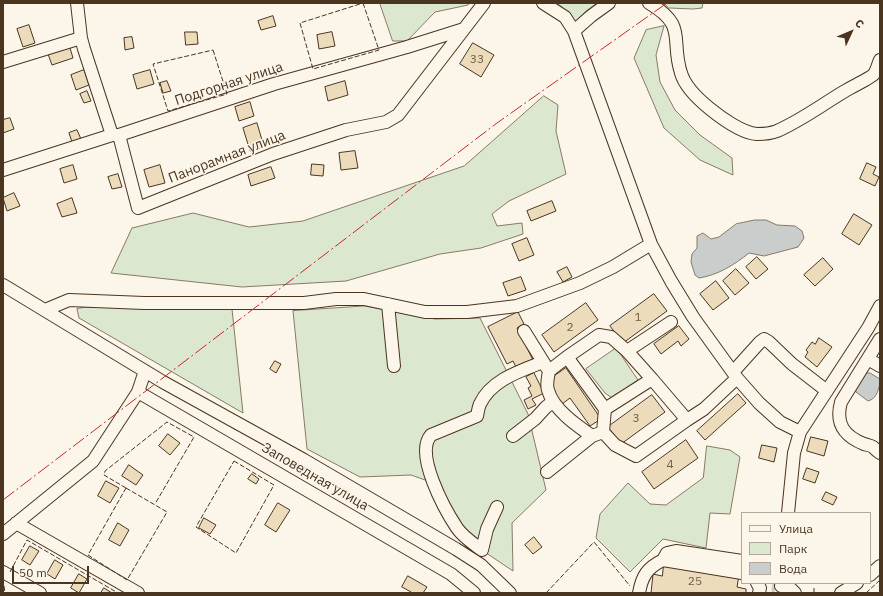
<!DOCTYPE html>
<html>
<head>
<meta charset="utf-8">
<style>
	body { margin:0 }
	#map { position:relative; width:883px; height:596px; overflow:hidden; background:#fbf6e9; font-family:"IBM Plex Sans",sans-serif }
	canvas { display:block }
	.frame { position:absolute; inset:0; border:4px solid #4a3520; pointer-events:none }
	.legend { position:absolute; left:741px; top:512px; width:130px; height:72px; box-sizing:border-box; background:#fbf6e9; border:1px solid #b4a999; margin:0; padding:5px 7px; list-style:none; font-size:12px; color:#4a3520 }
	.legend li { display:flex; align-items:center; gap:8px; height:20px }
	.legend b { width:20px; border:1px solid #b4a999 }
	.north { position:absolute; left:831px; top:12px; width:40px; height:40px; -webkit-text-stroke:3px #fbf6e9; paint-order:stroke; rotate:46deg; font-size:11px; font-weight:700; line-height:16px; text-align:center; color:#4a3520 }
	.north::after { content:''; display:block; margin:auto; width:14px; height:18px; background:#4a3520; clip-path:polygon(50% 0,100% 100%,50% 72%,0 100%) }
	.scale { position:absolute; left:12px; top:566px; width:77px; height:18px; box-sizing:border-box; border:2px solid #4a3520; border-top:0; padding-left:5px; font-size:12px; line-height:14px; white-space:nowrap; color:#4a3520; -webkit-text-stroke:3px #fbf6e9; paint-order:stroke }
</style>
</head>
<body>
<div id="map">
<canvas width="883" height="596"></canvas>
<div class="frame"></div>
<ul class="legend">
<li><b style="height:5px;background:#fbf6e9"></b>Улица</li>
<li><b style="height:11px;background:#dce7d0"></b>Парк</li>
<li><b style="height:11px;background:#c9cecd"></b>Вода</li>
</ul>
<div class="north">С</div>
<div class="scale">50 m</div>
</div>
<script>
const c = document.querySelector('canvas').getContext('2d');
c.lineJoin = 'round';
function fillPath(path, color) { c.fillStyle = color; c.fill(path, 'evenodd'); }
function stroke(path, color, width, dash) { c.strokeStyle = color; c.lineWidth = width; c.lineCap = dash ? 'butt' : 'round'; c.setLineDash(dash || []); c.stroke(path); }
function write(font, color, halo, rows, align = 'center') {
  c.font = font + ' "IBM Plex Sans",sans-serif'; c.lineWidth = 3; c.setLineDash([]); c.textBaseline = 'middle'; c.strokeStyle = halo; c.fillStyle = color; for (const [text, x, y, turn = 0] of rows) {
    c.save(); c.translate(x, y); c.rotate((+turn || 0) * Math.PI / 180); c.textAlign = isNaN(turn) ? turn : align; if (halo) c.strokeText(text, 0, 0); c.fillText(text, 0, 0); c.restore();
  }
}
const green = new Path2D(`
	M380 3H469L468 5 435 12 407 41H393Z
	M557 3H597L585 12 574 23 562 7Z
	M664 3H703L702 8 693 9 669 8Z
	M664 26 656 55 660 82 675 110 700 135 732 158 733 175 700 160 664 128 634 58 646 30Z
	M544 96 558 105 556 131 566 174 509 201 492 214 497 226 522 223 523 234 481 248 440 254 346 281 242 287 111 273 132 228 193 213 249 227 303 221 464 166Z
	M365 306 435 319 480 318 528 414 546 490 512 523 513 571 455 532 428 481 411 475 360 477 307 449 293 311Z
	M86 307 232 309 243 413 79 318 77 309Z
	M615 349 621 355 638 380 612 398 605 393 586 369Z
	M707 446 730 450 740 457 730 514 710 513 706 548 663 539 630 572 596 538 600 514 628 483 650 504 666 505 703 478Z`);
fillPath(green, '#dce7d0');
stroke(green, '#887966', 1);
const water = new Path2D(`
	M755 220H766L777 225 795 226 802 231 804 238 798 247 764 256 749 253C734 265 718 275 699 278L695 275 691 262 692 254 697 248V236L703 233 711 239 719 237 736 224Z
	M867 373H870L880 379C880 387 877 399 868 401L856 392 855 388 863 375Z`);
fillPath(water, '#c9cecd');
stroke(water, '#887966', 1);
stroke(new Path2D(`
	M773 591 774 583`), '#c9cecd', 3);
const building = new Path2D(`
	M273 16 276 26 261 30 258 21Z
	M29 25 35 43 23 47 17 29Z
	M185 32H197L198 44 186 45Z
	M332 32 335 46 319 49 317 35Z
	M132 37 134 48 125 50 124 38Z
	M473 43 494 55 481 77 460 64Z
	M70 48 73 58 52 65 48 54Z
	M84 70 89 85 76 90 71 75Z
	M150 70 154 84 137 89 133 75Z
	M167 81 171 91 163 93 160 83Z
	M345 81 348 95 328 101 325 87Z
	M87 91 91 101 84 103 80 94Z
	M250 102 254 116 239 121 235 107Z
	M10 118 14 129 3 133V120Z
	M257 123 264 147 250 151 243 128Z
	M77 130 81 139 72 142 69 133Z
	M355 151 358 168 341 170 339 153Z
	M867 163 876 167 873 174 879 177 875 186 860 179Z
	M312 164 324 165 323 176 311 175Z
	M73 165 77 179 64 183 60 169Z
	M160 165 165 183 149 187 144 170Z
	M271 167 275 178 251 186 248 175Z
	M118 174 122 187 112 189 108 177Z
	M14 193 20 206 7 211 3 198Z
	M72 198 77 213 62 217 57 204Z
	M552 201 556 211 531 221 527 211Z
	M854 214 872 225 859 245 842 234Z
	M527 238 534 255 519 261 512 244Z
	M757 257 768 269 756 279 746 267Z
	M823 258 833 269 815 286 804 275Z
	M567 267 572 277 563 282 557 272Z
	M736 269 749 283 735 295 723 281Z
	M521 277 526 290 508 296 503 283Z
	M716 281 729 298 713 310 700 294Z
	M654 294 667 311 623 343 610 326Z
	M586 303 598 320 554 352 542 335Z
	M518 312 524 324 517 328 533 360 517 369 513 361 507 364 488 327Z
	M679 326 689 339 681 346 678 341 661 354 654 344Z
	M819 338 832 347 817 367 805 357 808 352 806 350 812 342 815 344Z
	M275 361 281 364 276 373 270 369Z
	M566 368 601 419 590 426 570 398 562 404 552 389 553 377Z
	M534 373 544 393 532 399 536 405 528 409 524 400 532 396 528 388 531 386 526 377Z
	M738 394 746 403 705 440 697 431Z
	M652 395 665 412 621 444 608 427Z
	M168 434 180 443 170 455 159 446Z
	M811 437 828 441 824 456 807 451Z
	M686 440 698 458 654 489 642 472Z
	M762 445 777 448 774 462 759 458Z
	M129 465 143 475 136 485 122 476Z
	M807 468 819 472 815 483 803 479Z
	M252 474 259 479 256 484 248 479Z
	M106 481 119 488 110 503 98 496Z
	M826 492 837 497 833 505 822 500Z
	M278 503 290 510 276 532 265 525Z
	M204 518 216 525 210 534 199 528Z
	M118 523 129 530 120 546 109 540Z
	M534 537 542 547 533 554 525 545Z
	M30 546 39 551 30 565 22 560Z
	M55 560 63 565 55 579 47 574Z
	M664 564 739 575 737 587 746 589V593H651L653 574 662 576Z
	M79 574 87 579 79 593 71 588Z
	M408 576 427 587 423 593H410L411 592 402 587Z
	M104 588 112 593H101Z`);
fillPath(building, '#ecdcbc');
stroke(building, '#4a3520', 1);
const minor = new Path2D(`
	M77 3 81 38 84 49 112 135
	M543 3 565 17 574 31 651 244 671 281 693 317 737 378 759 403 780 422 800 432
	M649 3C688 26 670 39 681 73 685 87 698 99 709 108 720 117 742 133 757 134 762 134 772 133 777 131 802 120 823 104 845 91 851 87 871 78 874 74 877 70 878 64 880 60
	M574 31 591 16 609 3
	M3 62 81 38
	M119 135 138 208 273 154 346 130 386 122 398 115 484 3
	M3 170 112 135H119L274 84 407 47 464 29
	M3 285 163 382 304 460 456 549 481 565 510 593
	M388 304 394 366
	M45 310 69 300 144 303H304L336 299H364L425 312H467L517 306 580 283 613 267 651 244
	M524 331 547 368
	M880 339 841 402C835 424 844 436 864 444 867 445 870 445 873 447 875 449 877 451 880 453
	M627 351 671 322
	M567 357 549 371C548 377 546 385 548 390 553 409 576 425 592 436L603 432
	M868 359 880 366
	M733 372 760 342 764 339 769 342 792 364 827 391
	M652 379 687 420 704 409 737 378
	M138 392 451 574 474 593
	M605 409 652 379 627 351 611 337 599 335 567 357 605 409 603 432 615 445 636 456 687 420
	M513 436 535 419 546 407 553 402
	M547 472 592 436
	M497 507 487 529 482 550C474 544 463 537 457 528 445 510 414 454 431 435L477 416C478 412 478 408 480 404 491 380 520 371 543 362
	M788 513 794 453 800 432 868 328 880 306
	M16 523 138 593
	M3 534 93 461 138 392 145 371
	M663 560 667 553 676 551 742 561
	M3 572 40 593
	M870 575 880 566
	M757 583 760 588 759 593
	M781 586 791 589 795 593
	M639 593C642 576 647 568 663 560L742 573
	M841 593 857 583`);
stroke(minor, '#4a3520', 14);
stroke(minor, '#fbf6e9', 12);
stroke(new Path2D(`
	M363 3 379 50 313 69 300 23Z
	M213 50 227 94 168 111 153 64Z
	M234 461 274 485 236 553 196 527Z
	M126 488 167 512 127 580 88 555Z
	M126 488 104 475 105 471 167 422 194 437 155 504
	M10 572 27 540 118 593
	M3 579 5 593
	M546 593 594 542 630 586
	M814 593V586
	M866 593 880 580`), '#4a3520', 1, [5, 2]);
stroke(new Path2D(`
	M3 500 497 123 667 3`), '#c62828', 1, [14, 3, 2, 3]);
write('12px', '#725f47', null, [
	["33",477,60],
	["1",638,318],
	["2",570,328],
	["3",636,419],
	["4",670,465],
	["25",695,582]
]);
write('14px', '#4a3520', '#fbf6e9', [
	["Подгорная улица",229,84,-18],
	["Панорамная улица",227,157,-21],
	["Заповедная улица",315,477,30]
]);
</script>
</body>
</html>
